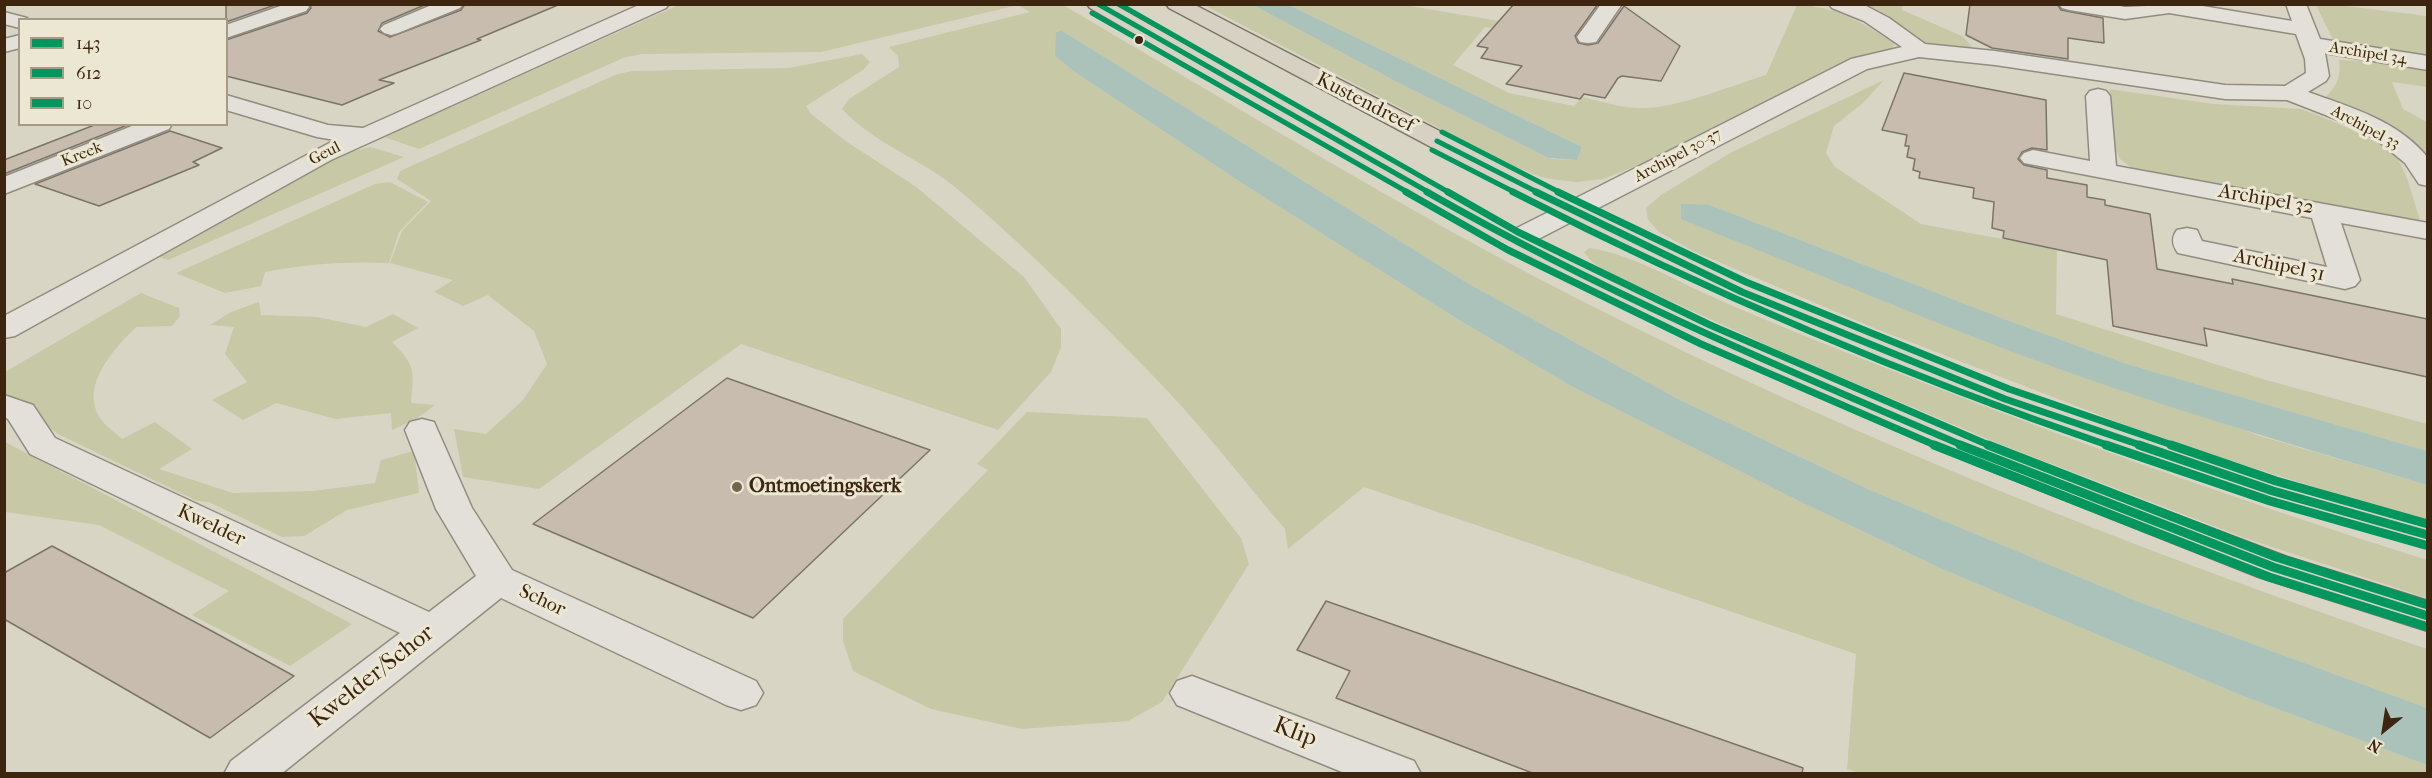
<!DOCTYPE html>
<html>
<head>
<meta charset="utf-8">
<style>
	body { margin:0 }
	#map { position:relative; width:2432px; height:778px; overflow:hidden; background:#d9d5c4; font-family:"IM FELL French Canon",serif }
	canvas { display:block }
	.frame { position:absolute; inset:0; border:6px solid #3d2510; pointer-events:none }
	.legend { position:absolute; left:18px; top:18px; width:210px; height:108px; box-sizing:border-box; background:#ece7d3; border:2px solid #a69985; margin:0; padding:8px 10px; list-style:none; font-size:18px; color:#3d2510 }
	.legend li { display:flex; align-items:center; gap:12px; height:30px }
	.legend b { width:30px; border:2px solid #a69985 }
	.north { position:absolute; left:2354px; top:700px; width:60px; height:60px; -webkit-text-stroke:4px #ece7d3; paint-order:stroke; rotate:210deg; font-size:16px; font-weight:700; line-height:24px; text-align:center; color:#3d2510 }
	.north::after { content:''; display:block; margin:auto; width:21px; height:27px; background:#3d2510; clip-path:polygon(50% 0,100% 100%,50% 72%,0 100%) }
</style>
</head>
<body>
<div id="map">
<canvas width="2432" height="778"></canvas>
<div class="frame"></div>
<ul class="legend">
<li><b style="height:8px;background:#00965e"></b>143</li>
<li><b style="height:8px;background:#00965e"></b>612</li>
<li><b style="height:8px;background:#00965e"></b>10</li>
</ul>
<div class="north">N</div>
</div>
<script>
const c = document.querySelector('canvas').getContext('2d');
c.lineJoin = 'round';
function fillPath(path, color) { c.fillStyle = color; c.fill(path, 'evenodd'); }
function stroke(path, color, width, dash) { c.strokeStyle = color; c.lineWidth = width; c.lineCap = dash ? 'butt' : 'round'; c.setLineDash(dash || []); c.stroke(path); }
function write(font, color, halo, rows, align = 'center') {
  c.font = font + ' "IM FELL French Canon",serif'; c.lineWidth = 6; c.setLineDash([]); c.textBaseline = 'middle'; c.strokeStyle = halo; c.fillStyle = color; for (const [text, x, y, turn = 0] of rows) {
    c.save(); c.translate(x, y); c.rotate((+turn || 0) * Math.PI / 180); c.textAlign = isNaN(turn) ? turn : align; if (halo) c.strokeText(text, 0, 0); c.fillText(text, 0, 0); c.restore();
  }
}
fillPath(new Path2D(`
	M679 5V4L1018 5 821 52 642 54 623 58 419 149 384 137Z
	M1018 5H1063C1234 105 1402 209 1578 299 1851 438 2138 551 2427 649V708L2144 604 1870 490 1678 399 1469 284 1061 30 1055 56 1076 73 1248 187 1459 320 1571 386 1801 502 1942 569 2243 696 2427 765V773H1860L1847 769 1856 654 1364 487 1288 549 1285 529C1244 481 1205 430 1161 384 1097 318 1031 252 961 192 925 160 875 145 842 109L849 99 899 67 898 56 889 47 1030 12Z
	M1204 5H1253L1395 81 1552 159 1577 160 1582 147 1289 5H1404L1540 28 1533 34 1485 27 1453 65 1509 93 1574 106 1582 97C1600 101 1619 107 1637 108 1674 110 1730 86 1766 75L1797 5C1836 6 1864 23 1895 44L1889 51 1853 60 1833 68 1654 159 1603 179 1577 182 1557 180 1541 177 1506 163Z
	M1864 5H1902V10L1962 36 1977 52 1927 48 1885 16 1863 6Z
	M2316 5H2338L2427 16V58L2335 44Z
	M862 54 870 62 863 70 806 106 811 114 847 142 915 186 1024 277 1061 329V347L1051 372 998 430 741 344 539 489 463 477 454 429 486 434 523 400 547 364 534 331 488 295 463 306 434 292 453 280 390 263 402 231 431 201 397 179 400 171 615 75 631 71 789 68Z
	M2339 60 2369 61 2427 69V87L2392 82 2403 109 2427 122V154L2406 136 2325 98C2337 85 2341 78 2339 60Z
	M1884 80 1863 103 1834 126 1826 153 1835 167 1921 224 2057 249 2056 314 2266 380 2427 424V451L2127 364 2004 319 1710 205 1681 219 2260 436 2427 485V522L2167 441 1874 328 1693 251 1659 232 1648 220 1646 208 1661 195 1732 152Z
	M2109 89 2213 104 2301 109C2321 116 2387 142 2398 160 2408 174 2415 207 2422 225L2136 171 2120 159 2115 148Z
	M370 147 404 157 168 260 159 257 343 154Z
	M390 182 428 202 399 232 389 263C347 261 305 264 265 272L261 286 225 293 176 273 375 184Z
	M1589 248C1630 254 1669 277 1706 294 1750 314 1795 332 1840 350 2034 427 2228 498 2427 560V598L2245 538 1997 443 1791 356 1605 271 1591 261 1584 252Z
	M141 293 179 308 180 316 172 326 136 327C117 346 87 377 95 407 98 421 112 430 122 439L155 422 192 449 159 469 233 493 313 491 375 483 381 460 414 451 419 493 347 510 304 536 282 537 209 502 197 501 60 435 5 399V372Z
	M259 302 261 315 317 317 366 327 393 314 418 328 392 342C416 366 414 371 411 403L435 405 416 419 392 430 391 413 336 419 276 403 243 420 212 400 247 382 225 354 234 327 210 325 231 312Z
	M1027 412 1147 418 1241 538 1249 564 1162 702 1128 721 1022 729 931 709 853 671 843 641V619L988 470 977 464Z
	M5 442 352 624 290 666 192 615 229 591 99 525 5 512Z`), '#c6c8a6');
fillPath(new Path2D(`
	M1253 5H1289L1582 147 1577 160 1549 158 1395 81Z
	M1061 30 1469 284 1678 399 1870 490 2144 604 2427 708V765L2243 696 1942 569 1801 502 1571 386 1459 320 1248 187 1076 73 1055 56 1056 33Z
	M1681 204 1710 205 2004 319 2127 364 2427 451V485C2289 444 2149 403 2013 352 1902 310 1792 263 1681 219Z`), '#aac2ba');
const building = new Path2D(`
	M226 4H278L226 22Z
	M310 4H427L382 23 378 31 390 37 461 10 465 4 558 5 477 39 481 40 379 80 394 83 342 105 226 76V40L307 13 311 8Z
	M1514 4H1598L1575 36 1578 43 1588 45 1598 43 1624 6 1680 46 1661 81 1622 76 1618 78 1605 98 1584 94 1580 99 1506 84 1522 66 1481 58 1488 48 1477 46Z
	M1970 4H2057L2061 10 2103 18 2104 43 2068 38V59L1992 48 1966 35Z
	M1904 73 2046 100 2047 150 2032 148 2022 152 2018 159 2024 165 2047 170V178L2087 185V197L2105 200V205L2150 214 2157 269 2233 284 2232 279 2427 319V377L2204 328 2207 346 2113 326 2107 260 2003 238 2004 231 1992 228 1994 202 1973 198 1974 188 1919 178 1920 172 1913 170 1915 159 1907 157 1909 146H1905L1907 135 1882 130Z
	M97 124H130L4 174V160Z
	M170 131 222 148 193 162 199 165 99 206 35 184Z
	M727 378 930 450 753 618 533 524Z
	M52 546 208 629 294 676 210 738 4 619V573Z
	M1326 601 1803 768 1802 774H1535L1336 698 1350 671 1297 650Z`);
fillPath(building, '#c7bcad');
stroke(building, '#7b7569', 1.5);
const minor = new Path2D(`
	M286 4H307L309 7 306 11 226 38V25Z
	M434 4H463L460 8 398 33 391 35 384 33 380 29 384 25Z
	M641 4H669L666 8 331 160 15 336 4 338V316L335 140 317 137 226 110V95L328 125 363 128Z
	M1601 4H1622L1596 42 1588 43 1580 42 1577 37Z
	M1829 4H1863L1868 7 1889 18 1925 44 1995 51 2225 85 2285 86 2306 73 2305 59 2296 34 2169 13 2125 19 2069 10 2062 8 2059 4H2110L2125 7 2191 4 2292 21 2286 4H2306L2320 39 2428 56V70L2325 53 2329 76 2326 81 2308 92C2350 107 2399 121 2428 158V186L2419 184 2405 163 2377 140 2346 123 2287 100 2225 99 1995 65 1919 57 1867 69 1523 247 1513 249 1503 247 1499 241 1503 235 1851 59 1902 47 1864 21 1832 8Z
	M4 12 27 18 29 20H20V28L4 24Z
	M20 35V48L4 52V39Z
	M2098 89 2106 91 2110 96 2116 166 2428 223V239L2341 223 2360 280 2355 286 2345 289 2178 253C2172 245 2171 238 2177 230L2187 228 2197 230 2202 241 2327 267 2312 218 2024 163 2020 158 2024 153 2033 150 2090 161 2086 96 2090 91Z
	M137 124H172L169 129 4 194V177Z
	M4 395 33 405 55 438 429 612 476 576 436 509 405 430 410 422 422 419 434 422 472 508 512 570 756 681 763 693 756 705 741 710 726 705 501 598 281 774H224L231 761 400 633 30 454 8 419 4 417Z
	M1192 676 1414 761 1421 774H1347L1177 705 1170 693 1177 681Z`);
const major = new Path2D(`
	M1087 4H1113L1523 235 1717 328 1996 447 2287 557 2428 601V631L2259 577 1972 463 1695 342 1503 247 1090 8Z
	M1166 4H1193L1583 205 1753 286 2017 392 2286 482 2428 522V548L2260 500 1993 406 1731 298 1563 217 1169 8Z`);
stroke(minor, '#928c80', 3);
stroke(major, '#7b7569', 3);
fillPath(minor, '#e2e0d8');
fillPath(major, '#d6d1c3');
stroke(new Path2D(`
	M1098 4 1430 193
	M1437 141 1539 193`), '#00965e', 5);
stroke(new Path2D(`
	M1427 192C1600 291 1781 368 1964 446
	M1536 192 1742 292 2005 399 2143 446`), '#00965e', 7);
stroke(new Path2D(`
	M1960 445 2273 567 2428 616
	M2139 445 2273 491 2428 535`), '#00965e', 9);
stroke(new Path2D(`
	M1092 13 1409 193
	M1432 150 1516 193`), '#00965e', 5);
stroke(new Path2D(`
	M1406 192 1508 250 1701 344 1937 446
	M1513 192C1706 291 1905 376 2110 446`), '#00965e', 7);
stroke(new Path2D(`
	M1934 445 2269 577 2425 626
	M2106 445 2270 501 2425 545`), '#00965e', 9);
stroke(new Path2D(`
	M1119 4 1450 193
	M1442 132 1561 193`), '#00965e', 5);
stroke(new Path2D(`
	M1448 192 1518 232 1710 325 1991 446
	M1558 192 1746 282 2009 389 2175 446`), '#00965e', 7);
stroke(new Path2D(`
	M1988 445 2276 557 2428 605
	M2171 445 2276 481 2428 524`), '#00965e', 9);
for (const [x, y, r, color] of [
	[1139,40,5,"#3d2510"],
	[737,487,6,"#74634f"]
]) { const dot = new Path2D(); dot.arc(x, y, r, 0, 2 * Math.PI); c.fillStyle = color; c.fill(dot); stroke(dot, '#ece7d3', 2); }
write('16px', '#3d2510', '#ece7d3', [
	["Archipel 34",2368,54,9],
	["Archipel 33",2365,128,28],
	["Geul",325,154,-27],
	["Kreek",82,155,-22],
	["Archipel 30-37",1678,156,-28]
]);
write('20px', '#3d2510', '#ece7d3', [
	["Kustendreef",1365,103,27],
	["Archipel 32",2266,200,10],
	["Archipel 31",2279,266,12],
	["Kwelder",211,526,25],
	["Schor",542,601,25]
]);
write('bold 20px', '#3d2510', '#ece7d3', [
	["Ontmoetingskerk",749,487]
], 'left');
write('24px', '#3d2510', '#ece7d3', [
	["Kwelder/Schor",372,677,-38],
	["Klip",1295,733,21]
]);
</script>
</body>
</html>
